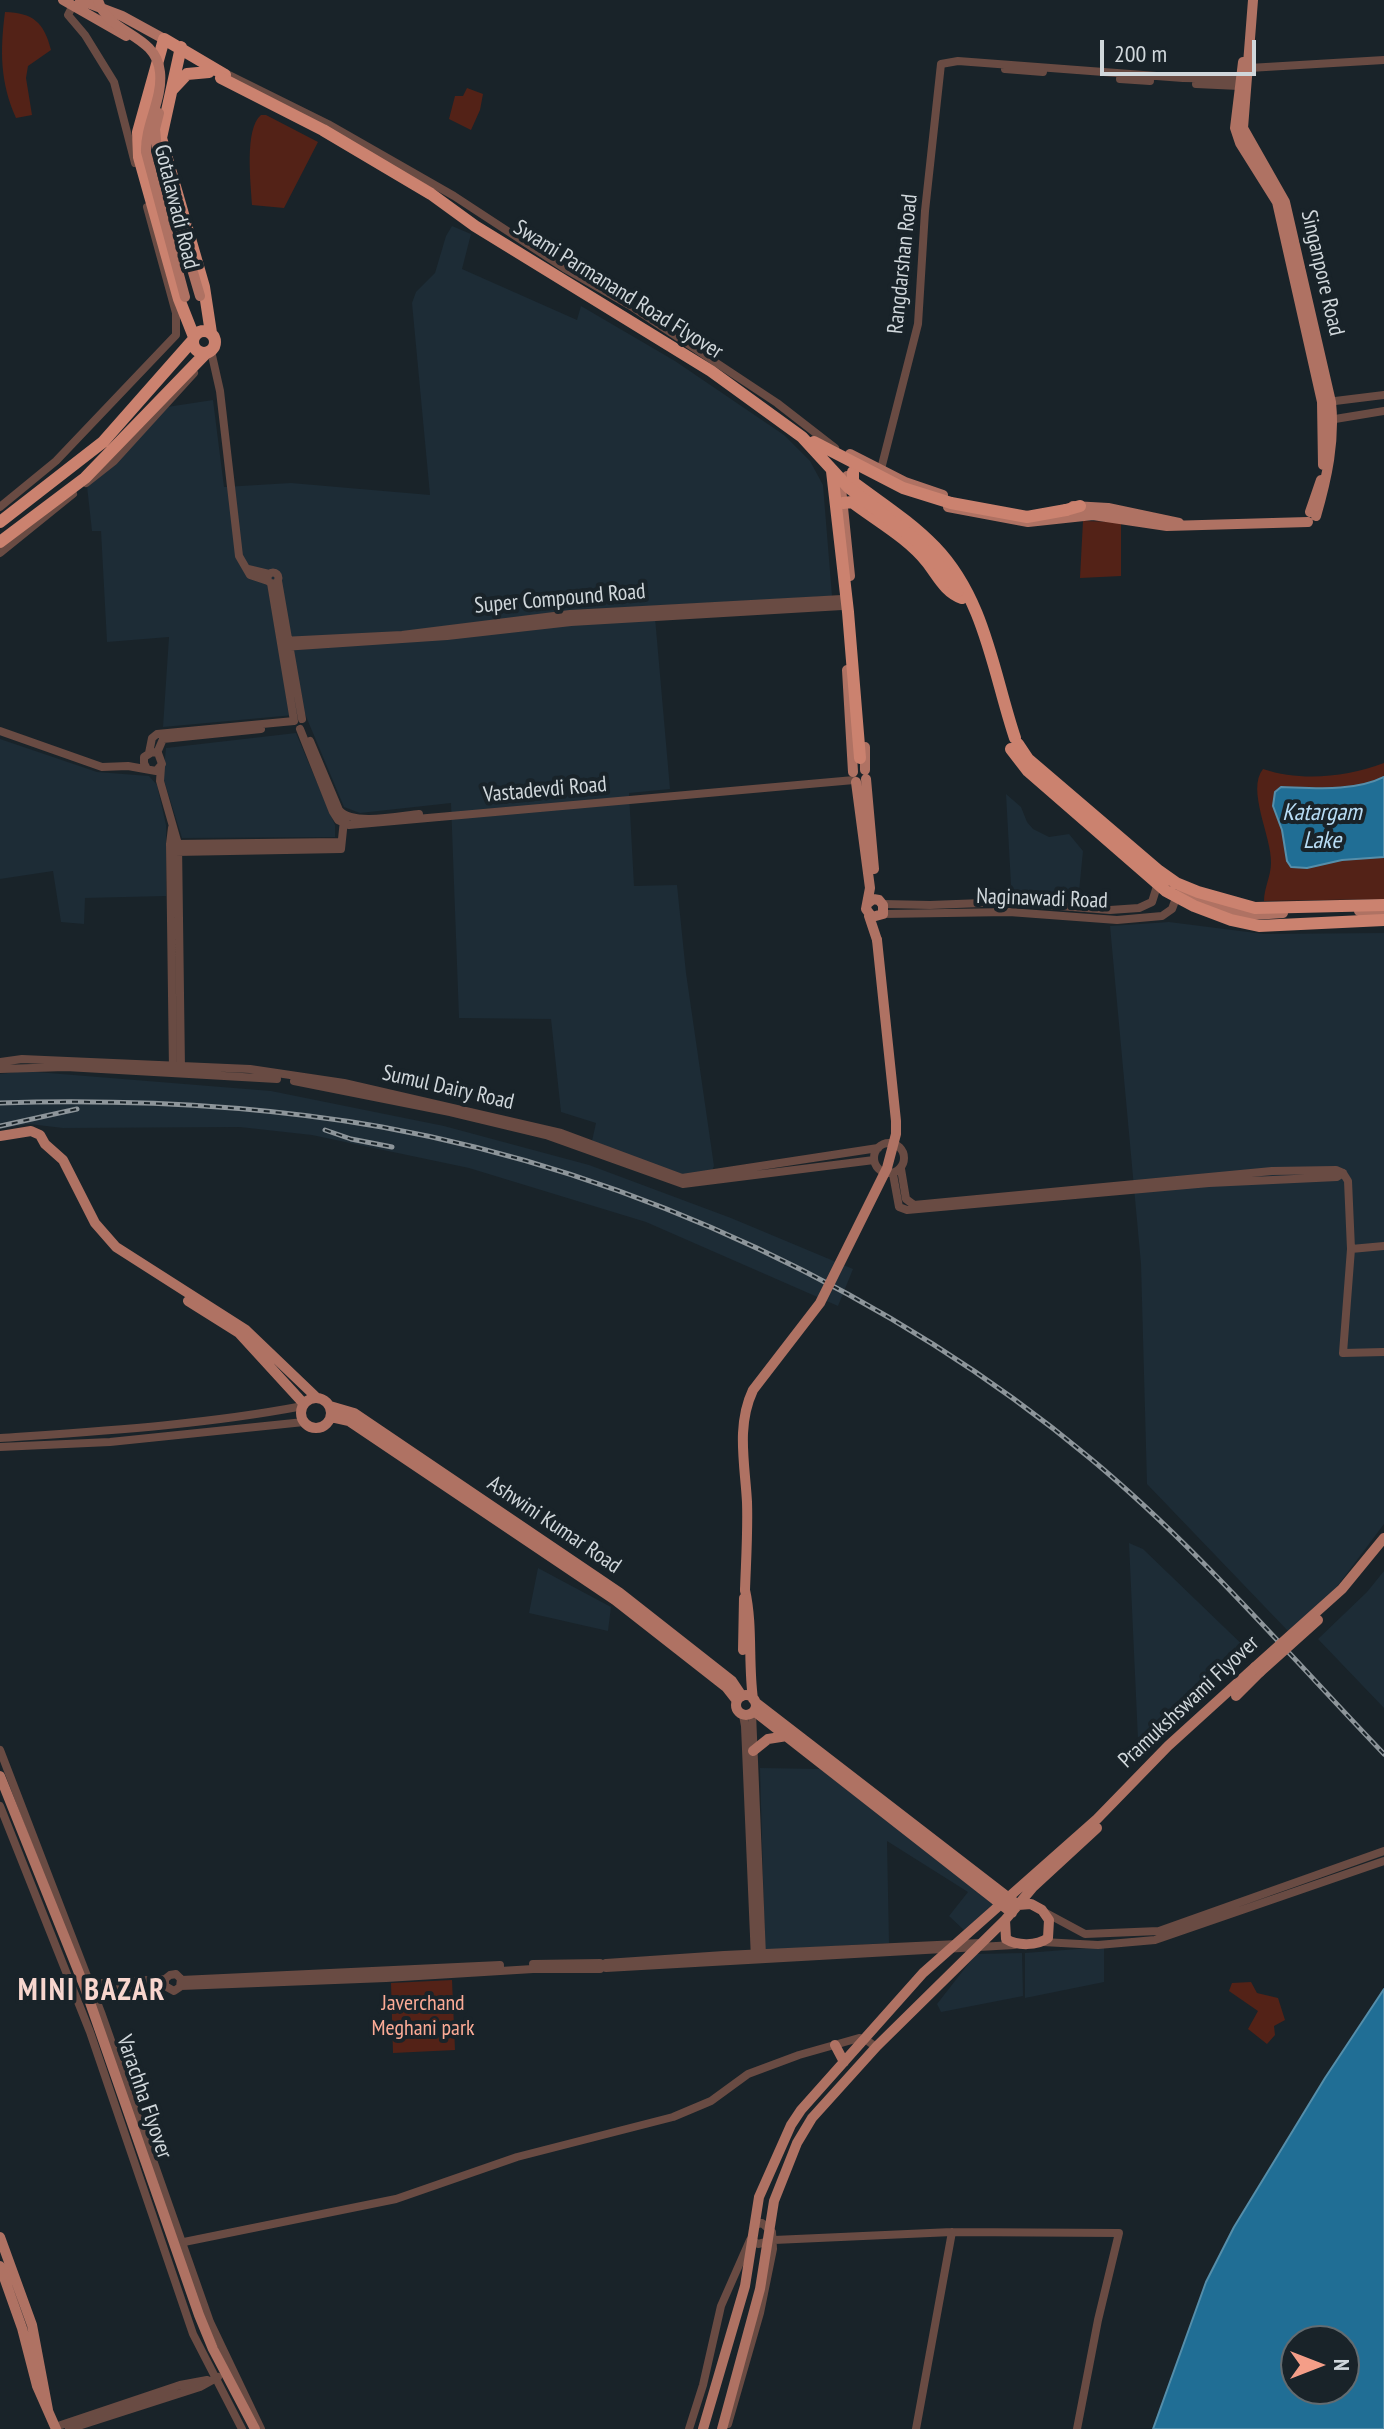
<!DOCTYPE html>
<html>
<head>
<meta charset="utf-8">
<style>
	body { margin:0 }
	#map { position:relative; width:1384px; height:2429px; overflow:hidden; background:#192329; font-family:"PT Sans Narrow",sans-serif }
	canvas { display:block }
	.north { position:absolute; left:1280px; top:2325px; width:80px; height:80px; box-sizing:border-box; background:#192329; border:2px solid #626b70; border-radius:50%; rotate:90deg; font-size:22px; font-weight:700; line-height:32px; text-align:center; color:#d0d7db }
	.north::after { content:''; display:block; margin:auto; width:28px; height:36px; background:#f49e88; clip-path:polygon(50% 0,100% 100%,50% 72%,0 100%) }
	.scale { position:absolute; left:1100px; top:40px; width:156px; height:36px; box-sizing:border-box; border:4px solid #d0d7db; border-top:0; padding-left:10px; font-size:24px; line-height:28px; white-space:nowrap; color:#d0d7db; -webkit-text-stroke:6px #192329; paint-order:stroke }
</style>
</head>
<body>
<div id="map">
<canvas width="1384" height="2429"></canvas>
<div class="north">N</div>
<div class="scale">200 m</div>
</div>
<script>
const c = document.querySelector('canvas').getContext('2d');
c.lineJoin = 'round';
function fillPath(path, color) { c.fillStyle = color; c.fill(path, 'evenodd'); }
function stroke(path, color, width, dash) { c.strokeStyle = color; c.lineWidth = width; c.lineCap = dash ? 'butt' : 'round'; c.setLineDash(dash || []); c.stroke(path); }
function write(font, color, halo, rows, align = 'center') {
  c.font = font + ' "PT Sans Narrow",sans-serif'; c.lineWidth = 8; c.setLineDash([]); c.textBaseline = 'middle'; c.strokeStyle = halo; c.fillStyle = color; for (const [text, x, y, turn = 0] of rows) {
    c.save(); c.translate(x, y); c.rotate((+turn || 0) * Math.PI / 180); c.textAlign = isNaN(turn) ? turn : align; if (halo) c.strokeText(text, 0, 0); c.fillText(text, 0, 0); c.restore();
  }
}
fillPath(new Path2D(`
	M452 226 471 234 462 269 577 320 581 306 675 361 784 435 810 461 823 485 832 596 654 606 670 789 629 793 634 886 677 885 686 973 714 1166 711 1173 686 1177 592 1141 596 1123 561 1112 551 1019 459 1018 451 803 360 813 344 807 305 714 163 727 169 637 107 642 101 531H92L87 486 167 407 213 400 224 487 291 483 430 495 412 303 416 292 435 273 446 236Z
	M296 733 335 825V837L182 838 163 777 166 748Z
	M0 739 97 772 149 776 157 785 166 825V896L85 898 84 924 61 922 53 871 0 879Z
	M1006 794 1021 807 1027 822 1033 829 1049 837 1069 834 1083 851 1078 902 1012 903Z
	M1169 922 1264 934 1384 933V1524L1333 1592 1288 1631 1147 1484 1141 1264 1110 926Z
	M24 1071 271 1091 444 1126 589 1165 731 1218 853 1269 838 1306 646 1222 469 1168 312 1135 240 1127 63 1128 29 1124 0 1129V1074Z
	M1129 1543 1143 1549 1252 1654 1139 1762Z
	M538 1568 611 1607 608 1631 529 1613Z
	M1384 1571V1708L1318 1639 1367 1592Z
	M760 1768 820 1769 995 1903 965 1931 949 1916 968 1892 887 1841 889 1943 765 1950Z
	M1104 1947V1982L1025 1998V1953Z
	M1022 1953 1023 1996 941 2012 937 2004 976 1954Z`), '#1d2c36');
fillPath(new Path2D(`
	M5 12C33 13 44 22 51 50L28 66 26 78 32 115 16 118C0 82 0 51 5 12Z
	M467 88 483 94 480 110 471 130 449 119 455 96H463Z
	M261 115H266L318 142 284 208 252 205C251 184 244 129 261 115Z
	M1083 521 1121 522V576L1080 578Z
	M1384 763V899L1264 901C1264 888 1271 876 1271 863 1272 837 1246 790 1263 769 1302 782 1346 777 1384 763Z
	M452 1980 455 2050 393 2053 391 1983Z
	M1251 1982 1257 1993 1278 1998 1285 2020 1274 2026 1275 2035 1267 2044 1248 2029 1258 2011 1229 1991 1232 1983Z`), '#532217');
const water = new Path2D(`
	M1384 777V857L1342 860 1307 868 1291 867 1287 861 1282 830 1273 806 1275 792 1281 787C1314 788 1354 792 1384 777Z
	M1384 1989V2429H1153L1206 2282 1234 2227 1325 2078ZM1344 2341V2389H1296V2341Z`);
fillPath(water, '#206e95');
stroke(water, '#558eaa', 2);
stroke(new Path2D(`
	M73 5 68 15 85 35 114 82 135 163
	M1249 68 1384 60
	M1005 69 1043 72
	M221 71 328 124 454 196 564 268 629 305 777 403 835 448
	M1120 79 1150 81
	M1196 84 1239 86
	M211 351 220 391 239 556 250 575 268 581
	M1327 402 1384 395
	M1329 420 1384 411
	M881 469 918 324 925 211 941 64 958 61 1183 78 1241 79
	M86 483 114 461 194 373
	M0 507 56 461 176 335V313L147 207
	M0 553 73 494
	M248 569 269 574
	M267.5 578a5.5 5.5 0 1 1 11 0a5.5 5.5 0 1 1-11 0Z
	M278 581 302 719
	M271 583 294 721
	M282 641 402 635 570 614 842 599
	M283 647 447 636 571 622 842 606
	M300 729 333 812 338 820 349 825 854 780
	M0 731 102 767 128 766 156 771 162 764 158 753 152 752 144 757V763L147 769
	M310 741 339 810C352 826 399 816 419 814
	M149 753 152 738 157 734 294 721
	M157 753 163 739 261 729
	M161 767 160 781 178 844 181 1068
	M172 828 170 844 173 1071
	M174 844 341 842
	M175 852 341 849 344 820
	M883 904 930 905 1009 902 1110 910 1139 908 1152 902 1158 883
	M883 914 1009 912 1117 920 1162 916 1172 909 1178 893
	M0 1062 22 1059 250 1069 344 1083 561 1133 682 1178 878 1148
	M0 1069 66 1067 277 1079
	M294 1081 450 1112 546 1135 683 1184 874 1160
	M874 1158a15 15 0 1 1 30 0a15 15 0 1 1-30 0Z
	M901 1169 906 1199 914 1205 1272 1171 1336 1170 1343 1173
	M1343 1173 1348 1181 1351 1249 1343 1353 1384 1352
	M893 1174 899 1207 907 1210 1209 1183 1337 1177 1343 1173
	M1351 1249 1384 1246
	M0 1438C101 1431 203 1425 303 1406
	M0 1447 110 1442 304 1422
	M740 1713 743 1715 745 1726 755 1959
	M752 1713 762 1956
	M0 1750 102 2015 210 2322 261 2429
	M0 1806 90 2032 193 2334 242 2429
	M1046 1913 1085 1934 1159 1931 1384 1851
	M1043 1942 1098 1945 1155 1940 1384 1861
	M606 1963 724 1955 980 1943
	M533 1964 600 1963
	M606 1968 1014 1945
	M181 1980 500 1965
	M86 1984 165 1979
	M181 1986 386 1978 533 1969H600
	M92 1991 165 1986 174 1991 180 1987 181 1979 176 1974 170 1975 165 1979V1986
	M752 2240 758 2244 774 2240 952 2232 1119 2233 1098 2320 1077 2429
	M184 2242 396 2199 517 2157 673 2117 711 2101 748 2074 799 2055 859 2038 865 2039 876 2047
	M728 2424 760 2313 773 2249 772 2232 762 2223 754 2225
	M55 2427 180 2385 207 2380
	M69 2429 200 2387 218 2377
	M689 2429 703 2385 721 2306 750 2240
	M916 2429 952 2232`), '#694b43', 8);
stroke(new Path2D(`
	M63 0 126 36
	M80 0 122 16 164 39
	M1253 0 1243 128 1285 202 1331 402C1335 441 1327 478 1316 516
	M1243 62 1235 128 1240 143 1277 202 1322 402 1323 465
	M850 454 905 482 943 495
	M847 476 841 488 850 576
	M1073 506 1108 508 1179 523
	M948 507 1028 522 1093 515 1167 526 1308 522
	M1310 512 1321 480
	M847 670 853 772
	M865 747V770
	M866 779 874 869
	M856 782 870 888 866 909 872 917 883 914V905L879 900 873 899 868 903
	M1181 892 1233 911 1254 915 1283 913
	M1359 911 1384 913
	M869 916 877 940
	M0 1136 31 1131 40 1135 45 1144 63 1160 95 1223 116 1247 246 1330 316 1397
	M188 1301 239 1333 304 1404
	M301 1413a15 15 0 1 1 30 0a15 15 0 1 1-30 0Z
	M330 1406 354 1413 620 1593 732 1681 742 1696
	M331 1417 349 1421 615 1600 726 1687 737 1701
	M745 1590C753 1626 748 1663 753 1699
	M743 1650 744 1598
	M736 1705a10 10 0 1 1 20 0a10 10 0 1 1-20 0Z
	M1236 1696 1260 1672
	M755 1702 1018 1905 1033 1887 1097 1828
	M754 1711 1012 1913
	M753 1751 768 1739 787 1736
	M1031 1904 1042 1910 1049 1920 1048 1938C1037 1946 1017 1946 1006 1939L1005 1920 1018 1905Z
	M835 2045 844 2062
	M0 2237 32 2325 48 2410
	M0 2266 22 2328 37 2386 56 2429
	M703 2429 745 2286 759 2197 791 2125 801 2110 923 1973 1097 1819 1168 1746 1255 1667
	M722 2429 760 2289 774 2201 797 2143 812 2118 877 2046 1005 1920`), '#af7263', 10);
stroke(new Path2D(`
	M181 47 161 138 204 287 211 333
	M172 90 187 74 209 72
	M193 342a11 11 0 1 1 22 0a11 11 0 1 1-22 0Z
	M194 337 179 299 139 157 138 132 164 39 225 75
	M853 472V482C881 503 911 522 935 547 985 599 993 672 1015 738
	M843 503 852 502C877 521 908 538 927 562 938 576 945 592 962 598
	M1066 510 1080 506
	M0 522 103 442 193 340
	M0 542 85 478 205 354
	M1018 744 1028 759 1159 871 1176 883 1198 892 1255 908 1384 905
	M1011 749 1028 771 1166 891 1194 906 1231 920 1259 926 1384 920`), '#cb826f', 12);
const rail = new Path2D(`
	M0 1103C128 1099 256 1105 382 1127 636 1173 893 1294 1091 1459 1198 1548 1288 1654 1384 1754
	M0 1126 77 1109
	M325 1130 351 1139 392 1147`);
stroke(rail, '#8d959a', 5);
stroke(rail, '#192329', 2, [6]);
stroke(new Path2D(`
	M98 0C108 35 156 33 160 72 163 99 145 125 146 152L185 297
	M159 113 155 129 157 150 200 296
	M745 1590C746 1561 748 1531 747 1502 745 1464 736 1426 753 1390L820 1303 887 1168 896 1134V1121L877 940
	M1255 1667 1342 1589 1384 1538
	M1260 1672 1318 1620
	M0 1776 85 1988 199 2315 213 2349 255 2429`), '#af7263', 10);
stroke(new Path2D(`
	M221 78 323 130 431 194 475 226 711 371 802 437 848 487 917 541 939 565 958 591
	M814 442 903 488 951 503 1027 517 1066 510
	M832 471 848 612 860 758`), '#cb826f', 12);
write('22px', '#d0d7db', '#192329', [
	["Gotalawadi Road",176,207,76],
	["Rangdarshan Road",903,264,-84],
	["Singanpore Road",1322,273,77],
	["Swami Parmanand Road Flyover",618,290,32],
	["Super Compound Road",560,599,-5],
	["Vastadevdi Road",545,790,-5],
	["Naginawadi Road",1042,899,2],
	["Sumul Dairy Road",448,1088,13],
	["Ashwini Kumar Road",554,1525,34],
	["Pramukshswami Flyover",1189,1702,-43],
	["Varachha Flyover",144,2097,71]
]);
write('22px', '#fcab96', '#192329', [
	["Javerchand",423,2004],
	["Meghani park",423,2029]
]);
write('italic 24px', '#b8dcf4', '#192329', [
	["Katargam",1322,813],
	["Lake",1322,841]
]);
c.letterSpacing = '2px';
write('bold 30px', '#f8d6ce', '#192329', [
	["MINI BAZAR",92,1991]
]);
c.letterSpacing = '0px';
</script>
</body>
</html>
